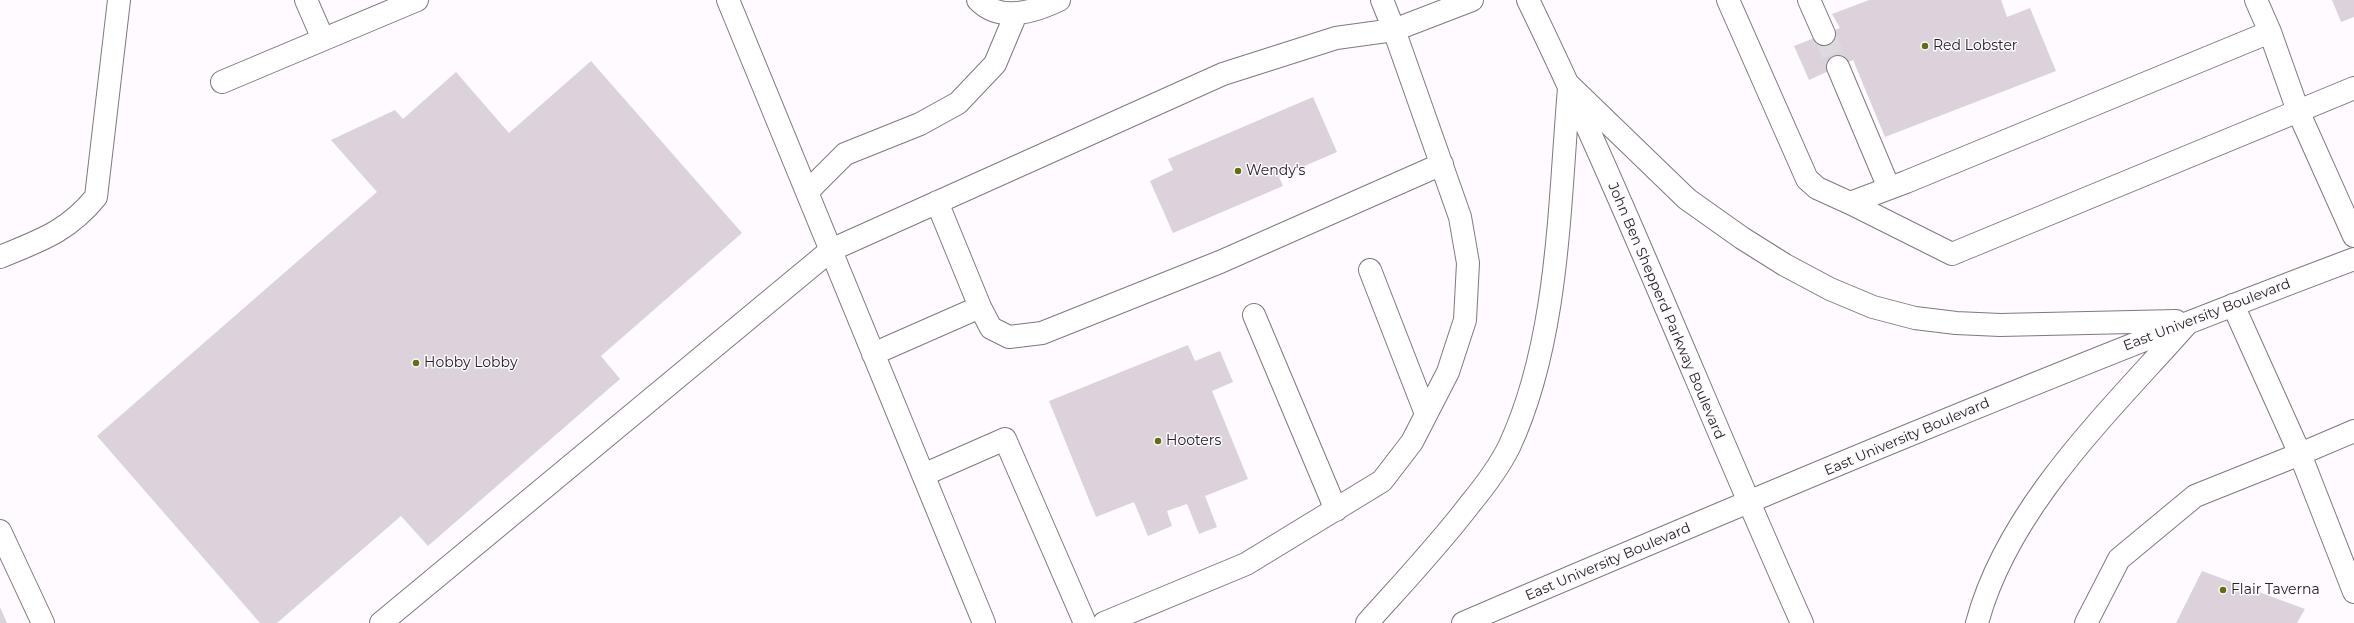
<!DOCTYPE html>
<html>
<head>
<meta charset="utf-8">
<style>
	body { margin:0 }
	canvas { display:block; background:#fffaff }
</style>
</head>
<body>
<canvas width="2354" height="623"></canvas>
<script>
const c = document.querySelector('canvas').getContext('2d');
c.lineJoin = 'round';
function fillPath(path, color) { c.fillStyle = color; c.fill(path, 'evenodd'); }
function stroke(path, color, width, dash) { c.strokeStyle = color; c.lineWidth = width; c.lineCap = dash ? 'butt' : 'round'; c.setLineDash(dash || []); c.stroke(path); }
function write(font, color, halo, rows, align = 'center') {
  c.font = font + ' Montserrat,sans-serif'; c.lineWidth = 3; c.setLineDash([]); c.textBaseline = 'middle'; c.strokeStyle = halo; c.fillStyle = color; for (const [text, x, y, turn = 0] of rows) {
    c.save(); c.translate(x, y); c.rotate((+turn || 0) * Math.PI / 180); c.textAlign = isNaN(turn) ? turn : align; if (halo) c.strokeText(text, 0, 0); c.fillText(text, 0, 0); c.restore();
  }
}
fillPath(new Path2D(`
	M1869 0H2001L2007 17 2030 8 2056 71 1885 137 1853 60 1809 80 1794 46 1840 28 1832 14Z
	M2332 0H2354V17L2341 22Z
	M591 61 742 233 601 356 620 379 428 546 401 516 277 623H260L97 436 377 192 331 140 395 110 403 119 456 72 509 133Z
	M1313 97 1337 152 1279 177 1283 186 1173 233 1150 181 1173 170 1168 159Z
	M1188 345 1195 361 1220 351 1233 382 1212 391 1248 479 1205 496 1217 527 1199 534 1187 504 1167 511 1172 526 1148 536 1134 502 1096 517 1049 401Z
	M2202 571 2305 609 2297 623H2176Z
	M0 607 7 623H0Z`), '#dbd2db');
stroke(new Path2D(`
	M1824 34 1838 67`), '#ded9de', 22, [22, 11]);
const minor = new Path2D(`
	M306 0 323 39
	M728 0 984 623
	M978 0C1000 23 1034 12 1059 0
	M1728 0 1807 179 1817 188 1850 203 1906 182 2270 32
	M1809 0 1824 34
	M2256 0 2270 32 2298 111 2354 236
	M1838 67 1889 188
	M222 82 417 0
	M807 192 845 154 920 124 958 103 995 64 1016 14
	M937 202 980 307 991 328 1009 337 1042 333 1220 262 1442 164
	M1850 203 1952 254 2354 88
	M0 257C41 240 67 232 96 197L119 0
	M1370 270 1426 414
	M1254 315 1336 510
	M873 354 980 307
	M2354 431 2300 454 2354 592
	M923 475 1005 439 1085 623
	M0 531 43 623
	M381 623 831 250 1223 74 1336 38 1394 30 1382 0
	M1104 623 1246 564 1382 481 1412 442 1448 372 1465 320 1468 263 1460 217 1394 30 1472 0
	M2086 623 2119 559 2195 496 2300 454 2233 305`);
const major = new Path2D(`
	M1528 0C1627 204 1709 416 1802 623
	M1569 85 1687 199 1742 238 1785 265 1830 289 1873 307 1915 318 1956 323 2000 325 2176 321
	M1367 623C1402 584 1438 546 1470 504 1484 487 1499 467 1509 447 1559 340 1559 205 1569 88
	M1463 623C1758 497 2054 372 2354 259
	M1977 623C2008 507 2109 412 2186 325`);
stroke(minor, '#80787f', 24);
stroke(major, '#80787f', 24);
stroke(minor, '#fff', 22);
stroke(major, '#fff', 22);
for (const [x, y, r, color] of [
	[1925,46,4,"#626d16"],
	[1238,171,4,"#626d16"],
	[416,363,4,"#626d16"],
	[1158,441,4,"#626d16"],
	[2223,590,4,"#626d16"]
]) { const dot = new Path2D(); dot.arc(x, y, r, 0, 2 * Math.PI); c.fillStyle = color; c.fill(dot); stroke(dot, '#fffaff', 1.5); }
write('14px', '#242124', '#fffaff', [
	["Red Lobster",1933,46],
	["Wendy's",1246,171],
	["Hobby Lobby",424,363],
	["Hooters",1166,441],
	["Flair Taverna",2231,590]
], 'left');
write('14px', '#242124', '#fffaff', [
	["John Ben Shepperd Parkway Boulevard",1666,311,67],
	["East University Boulevard",2207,315,-21],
	["East University Boulevard",1907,437,-23],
	["East University Boulevard",1608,562,-23]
]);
</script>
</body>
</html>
